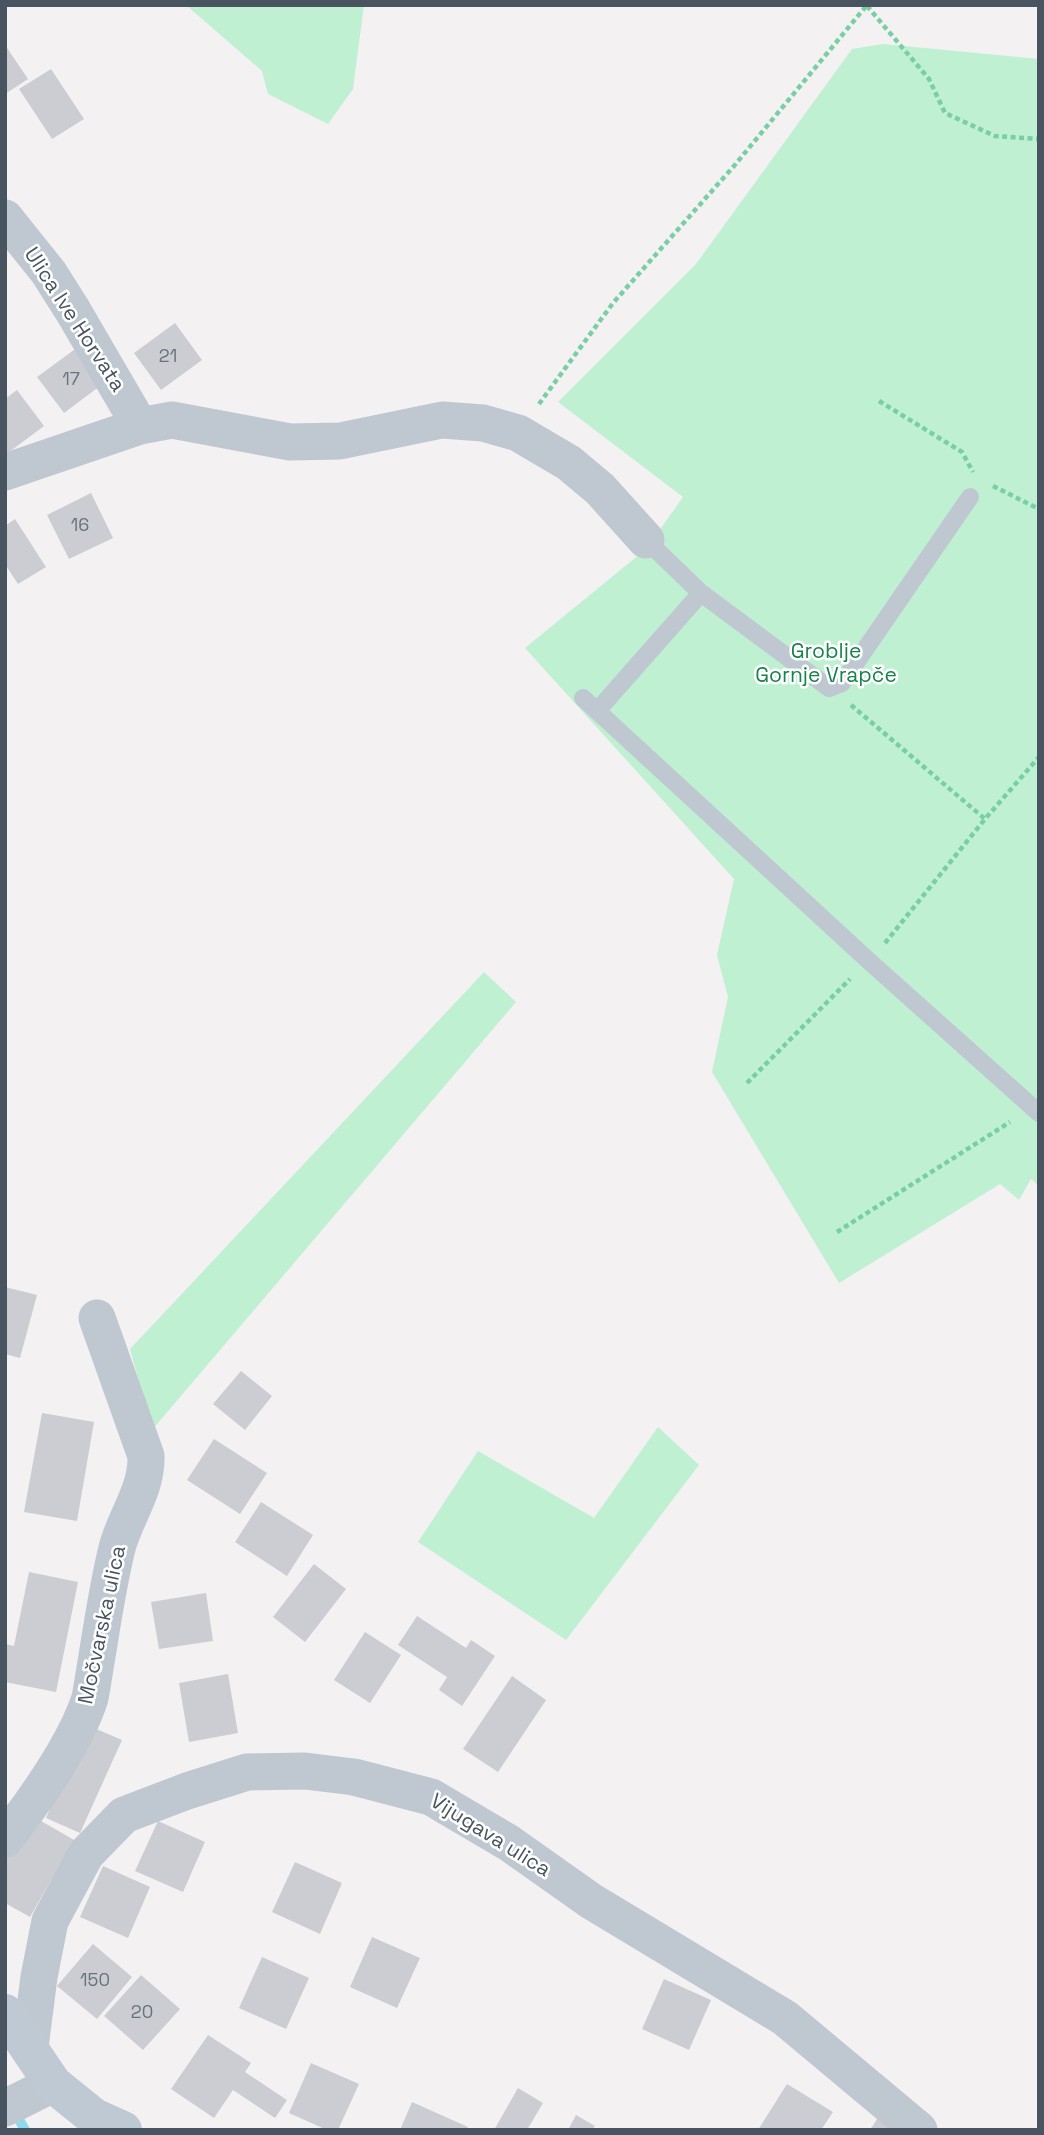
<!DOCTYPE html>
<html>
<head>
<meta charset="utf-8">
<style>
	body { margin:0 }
	#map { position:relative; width:1044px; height:2135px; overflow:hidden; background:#f3f1f1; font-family:"Space Grotesk",sans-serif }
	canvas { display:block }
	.frame { position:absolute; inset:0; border:7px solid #48545f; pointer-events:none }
</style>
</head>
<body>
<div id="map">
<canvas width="1044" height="2135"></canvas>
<div class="frame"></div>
</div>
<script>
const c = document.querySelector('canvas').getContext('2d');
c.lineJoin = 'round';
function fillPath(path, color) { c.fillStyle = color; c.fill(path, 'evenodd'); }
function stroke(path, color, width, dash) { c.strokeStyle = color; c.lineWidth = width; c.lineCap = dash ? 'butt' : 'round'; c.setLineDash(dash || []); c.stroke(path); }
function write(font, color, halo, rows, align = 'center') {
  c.font = font + ' "Space Grotesk",sans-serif'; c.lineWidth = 5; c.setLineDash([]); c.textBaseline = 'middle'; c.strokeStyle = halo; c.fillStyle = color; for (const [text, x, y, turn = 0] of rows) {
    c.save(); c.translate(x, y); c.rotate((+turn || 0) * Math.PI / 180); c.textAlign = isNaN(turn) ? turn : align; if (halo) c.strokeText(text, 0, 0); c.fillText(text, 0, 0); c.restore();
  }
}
fillPath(new Path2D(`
	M186 5H364L353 89 328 124 268 94 262 71Z
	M883 44 1039 59V1186L1031 1179 1019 1200 1000 1184 839 1283 712 1072 728 997 717 955 734 879 525 648 646 549 683 497 558 402 696 264 852 49Z
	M484 972 516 1002 152 1430 130 1349Z
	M658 1427 699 1465 566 1640 418 1542 478 1451 594 1518Z`), '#c0f0d2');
stroke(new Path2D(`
	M13 2109 25 2130`), '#8ddaed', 10);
fillPath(new Path2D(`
	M5 45 28 79 5 94Z
	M51 69 84 119 52 139 19 89Z
	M175 323 202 360 161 390 134 353Z
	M78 347 104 383 64 413 37 377Z
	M17 390 44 426 5 455V399Z
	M91 493 113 538 69 559 47 515Z
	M15 519 46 567 18 584 5 564V526Z
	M5 1287 37 1295 20 1358 5 1354Z
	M241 1371 272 1396 245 1430 213 1404Z
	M42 1413 94 1422 77 1521 24 1512Z
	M214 1439 267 1473 240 1514 187 1480Z
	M261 1502 313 1535 287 1576 235 1542Z
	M314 1564 346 1589 305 1642 273 1617Z
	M29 1572 78 1582 56 1692 5 1682V1644L14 1646Z
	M206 1593 213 1641 159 1649 151 1602Z
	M417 1616 466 1648 471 1640 495 1656 462 1706 439 1690 447 1677 398 1645Z
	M365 1632 401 1655 370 1703 334 1680Z
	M228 1674 238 1733 189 1742 179 1683Z
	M512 1676 546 1700 498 1772 463 1749Z
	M87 1725 122 1740 80 1833 46 1818Z
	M29 1814 74 1840 30 1917 5 1903V1856Z
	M158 1821 205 1842 183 1892 135 1871Z
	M295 1862 342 1883 320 1934 272 1912Z
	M103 1866 150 1887 128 1938 80 1917Z
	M372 1937 420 1958 397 2008 350 1987Z
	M93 1944 132 1977 97 2019 57 1986Z
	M262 1957 309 1978 286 2029 239 2008Z
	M141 1975 180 2009 143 2050 104 2016Z
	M664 1979 711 2000 689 2050 642 2029Z
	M208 2035 251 2063 245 2072 287 2100 275 2118 233 2090 214 2118 171 2089Z
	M311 2063 359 2084 338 2130H327L289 2113Z
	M787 2084 833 2112 821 2130H758Z
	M518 2088 543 2103 527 2130H494Z
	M412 2102 468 2127 466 2130H400Z
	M576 2115 595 2126 592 2130H568Z
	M879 2116 898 2130H870Z`), '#cbcdd3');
stroke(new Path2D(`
	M867 6 929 79 945 113 995 136 1039 139
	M879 401 962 452 973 472
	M539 404 613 303 734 166 867 5
	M993 486 1039 509
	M851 705 985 819
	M885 943 985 819 1039 757
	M747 1083 850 979
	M837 1232 1010 1122`), '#77cfa3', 4.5, [5, 3.5]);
stroke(new Path2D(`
	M701 593 829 688 842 683 970 497
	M583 698 870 962 1039 1113
	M597 711 701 593 646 540`), '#bfc8d0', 18);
stroke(new Path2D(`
	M5 218 49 273 73 311 140 426
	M5 472 140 426 172 420 290 442 340 441 442 420 483 423 518 433 569 463 600 489 646 540
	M5 1839C35 1800 75 1745 90 1698 99 1648 105 1597 117 1548 125 1517 147 1490 146 1456L97 1318
	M30 2047 39 1977 50 1921 86 1854 124 1815 187 1791 247 1772 305 1771 354 1777 431 1797 509 1843 591 1901 785 2018 919 2130
	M5 2108 53 2084`), '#bfc8d0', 37);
stroke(new Path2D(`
	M5 2013 53 2084 94 2117 123 2130`), '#bfc9d4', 38);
write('18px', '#69727c', null, [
	["21",168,357],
	["17",71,380],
	["16",80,526],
	["150",95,1981],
	["20",142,2013]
]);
write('21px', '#48545f', '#fff', [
	["Ulica Ive Horvata",74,320,57],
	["Močvarska ulica",103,1625,-78],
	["Vijugava ulica",490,1836,32]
]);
write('21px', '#17824c', '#fff', [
	["Groblje",826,652],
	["Gornje Vrapče",826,676]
]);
</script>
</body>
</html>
